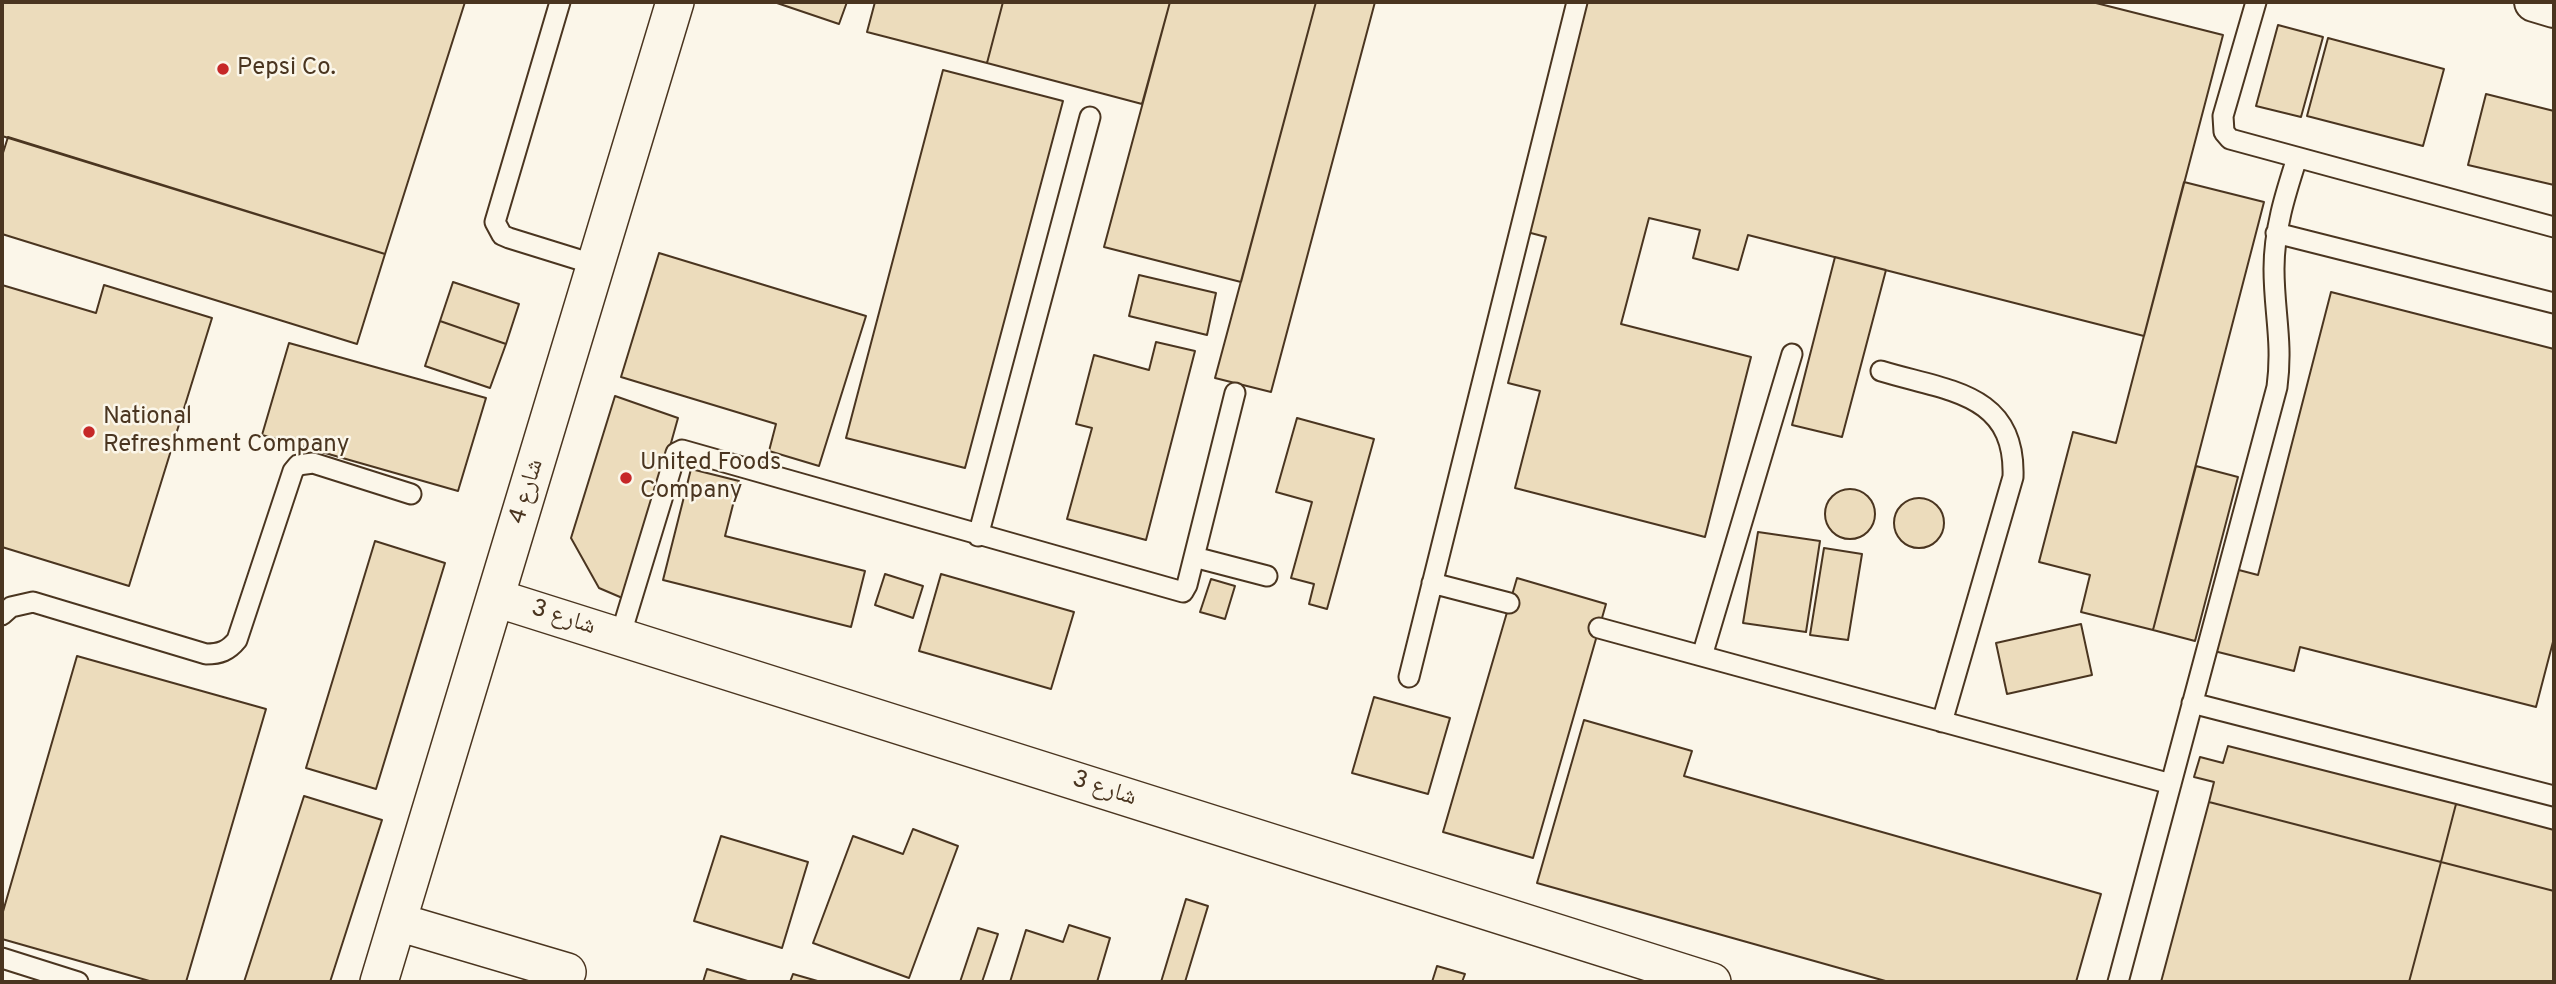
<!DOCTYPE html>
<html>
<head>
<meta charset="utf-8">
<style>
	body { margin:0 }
	#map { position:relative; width:2556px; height:984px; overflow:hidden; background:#fbf6e9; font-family:Overpass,sans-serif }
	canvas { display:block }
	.frame { position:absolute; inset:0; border:4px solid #4a3520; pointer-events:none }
</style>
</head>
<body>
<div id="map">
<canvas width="2556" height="984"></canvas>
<div class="frame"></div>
</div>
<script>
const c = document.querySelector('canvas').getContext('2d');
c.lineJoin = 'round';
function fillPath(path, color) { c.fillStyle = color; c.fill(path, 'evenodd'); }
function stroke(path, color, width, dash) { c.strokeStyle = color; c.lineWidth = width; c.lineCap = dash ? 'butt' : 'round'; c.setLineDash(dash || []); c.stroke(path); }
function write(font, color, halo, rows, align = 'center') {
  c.font = font + ' Overpass,"Noto Naskh Arabic",sans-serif'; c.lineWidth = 5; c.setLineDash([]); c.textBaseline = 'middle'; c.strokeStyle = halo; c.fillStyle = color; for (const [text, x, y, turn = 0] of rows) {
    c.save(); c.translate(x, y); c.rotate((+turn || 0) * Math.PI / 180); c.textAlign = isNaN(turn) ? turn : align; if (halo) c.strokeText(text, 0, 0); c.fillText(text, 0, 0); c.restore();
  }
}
const building = new Path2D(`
	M2 2H465L385 254 2 136Z
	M774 2H847L839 24Z
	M875 2H1003L987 63 867 32Z
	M1003 2H1170L1142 104 987 63Z
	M1170 2H1316L1241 282 1104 247Z
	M1316 2H1375L1271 392 1215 378Z
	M1586 2H2092L2223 35 2144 336 1748 235 1738 270 1693 258 1700 230 1649 218 1621 324 1751 357 1705 537 1515 488 1540 391 1508 383 1546 237 1527 232Z
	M2278 25 2323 37 2301 117 2256 106Z
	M2328 38 2444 69 2423 146 2307 116Z
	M943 70 1063 101 965 468 846 438Z
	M2486 94 2554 111V185L2468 165Z
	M8 137 385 254 357 344 2 234V156Z
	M2184 182 2264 202 2153 630 2081 612 2090 575 2039 562 2073 432 2116 443Z
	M659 253 866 316 819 466 769 451 776 424 621 377Z
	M1835 257 1886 270 1842 437 1792 425Z
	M1139 275 1216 293 1207 335 1129 316Z
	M453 282 519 304 506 344 440 321Z
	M2 285 96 313 104 285 212 318 129 586 2 547Z
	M2331 292 2554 349V638L2536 707 2300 647 2294 671 2214 651 2235 569 2258 575Z
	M440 321 506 344 490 388 425 366Z
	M1156 342 1195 351 1146 540 1067 519 1092 428 1076 424 1094 355 1149 370Z
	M289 343 486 398 458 491 262 435Z
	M615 396 678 418 627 600 599 588 571 538Z
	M1297 418 1374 439 1327 609 1309 604 1314 584 1291 578 1312 502 1276 492Z
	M2196 466 2238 477 2195 641 2153 630Z
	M691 469 739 481 725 536 865 571 851 627 663 580Z
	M1825 514a25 25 0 1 1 50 0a25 25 0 1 1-50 0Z
	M1894 523a25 25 0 1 1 50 0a25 25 0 1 1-50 0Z
	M1758 532 1820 541 1806 632 1743 623Z
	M375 541 445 563 376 789 306 768Z
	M1824 548 1862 554 1848 640 1810 635Z
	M885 574 923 586 913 618 875 605Z
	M941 574 1074 612 1051 689 919 651Z
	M1517 578 1606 604 1533 858 1443 832Z
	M1211 579 1235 586 1225 619 1200 612Z
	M2081 624 2092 675 2007 694 1996 643Z
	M77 656 266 709 186 982H153L2 939V915Z
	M1374 697 1450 718 1428 794 1352 773Z
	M1584 720 1692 751 1684 776 2101 894 2076 982H1889L1537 883Z
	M2228 746 2456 804 2441 862 2209 802 2214 782 2194 777 2200 757 2223 763Z
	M304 796 382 820 330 982H244Z
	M2209 802 2441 862 2409 982H2161Z
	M2456 804 2554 830V891L2441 862Z
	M913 829 958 846 909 978 813 943 853 836 903 854Z
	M721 836 808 862 782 948 694 921Z
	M2441 862 2554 891V982H2409Z
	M1186 899 1208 906 1185 982H1161Z
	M1069 925 1110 938 1097 982H1010L1026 930 1063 942Z
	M978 928 998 934 982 982H960Z
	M1437 966 1465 974 1462 982H1432Z
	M707 969 751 982H703Z
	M793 974 821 982H790Z`);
fillPath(building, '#ecdcbc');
stroke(building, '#4a3520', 2);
const service = new Path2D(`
	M560 2 495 222 502 235 509 238 596 265
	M2256 2 2223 116 2224 132 2230 139 2554 227
	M2276 233 2554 303
	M1881 371C1946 391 2016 392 2013 477L1942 722
	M978 536 1090 117
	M1194 557 1267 576
	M1432 583 1509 603
	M2 615 11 607 33 602 206 654C220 654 228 651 237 640L293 471 298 465 313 463 411 494
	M1599 628 2171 784
	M620 637 676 453 682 450 1183 592 1187 585 1235 393
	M1702 656 1792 354
	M1409 677 1577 2
	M2192 703 2554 796
	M2 958 78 982
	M2118 982 2277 387C2283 342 2274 312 2274 269 2274 230 2285 195 2297 158`);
const minor = new Path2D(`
	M496 598 1712 982
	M398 922 567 972
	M379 982 675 2`);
const tertiary = new Path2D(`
	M2534 2 2554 8`);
stroke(service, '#4a3520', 23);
stroke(minor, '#4a3520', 40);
stroke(tertiary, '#4a3520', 42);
stroke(service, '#fbf6e9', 19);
stroke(minor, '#fbf6e9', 37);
stroke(tertiary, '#fbf6e9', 38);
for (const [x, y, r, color] of [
	[223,69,7,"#c62828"],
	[89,432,7,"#c62828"],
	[626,478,7,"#c62828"]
]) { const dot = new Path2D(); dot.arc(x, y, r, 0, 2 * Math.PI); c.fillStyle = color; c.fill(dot); stroke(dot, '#fbf6e9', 2.5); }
write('24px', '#4a3520', '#fbf6e9', [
	["Pepsi Co.",237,69],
	["National",103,418],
	["Refreshment Company",103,446],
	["United Foods",640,464],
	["Company",640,492]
], 'left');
write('24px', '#4a3520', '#fbf6e9', [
	["شارع 4",528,492,-73],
	["شارع 3",563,619,18],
	["شارع 3",1104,790,18]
]);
</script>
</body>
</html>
